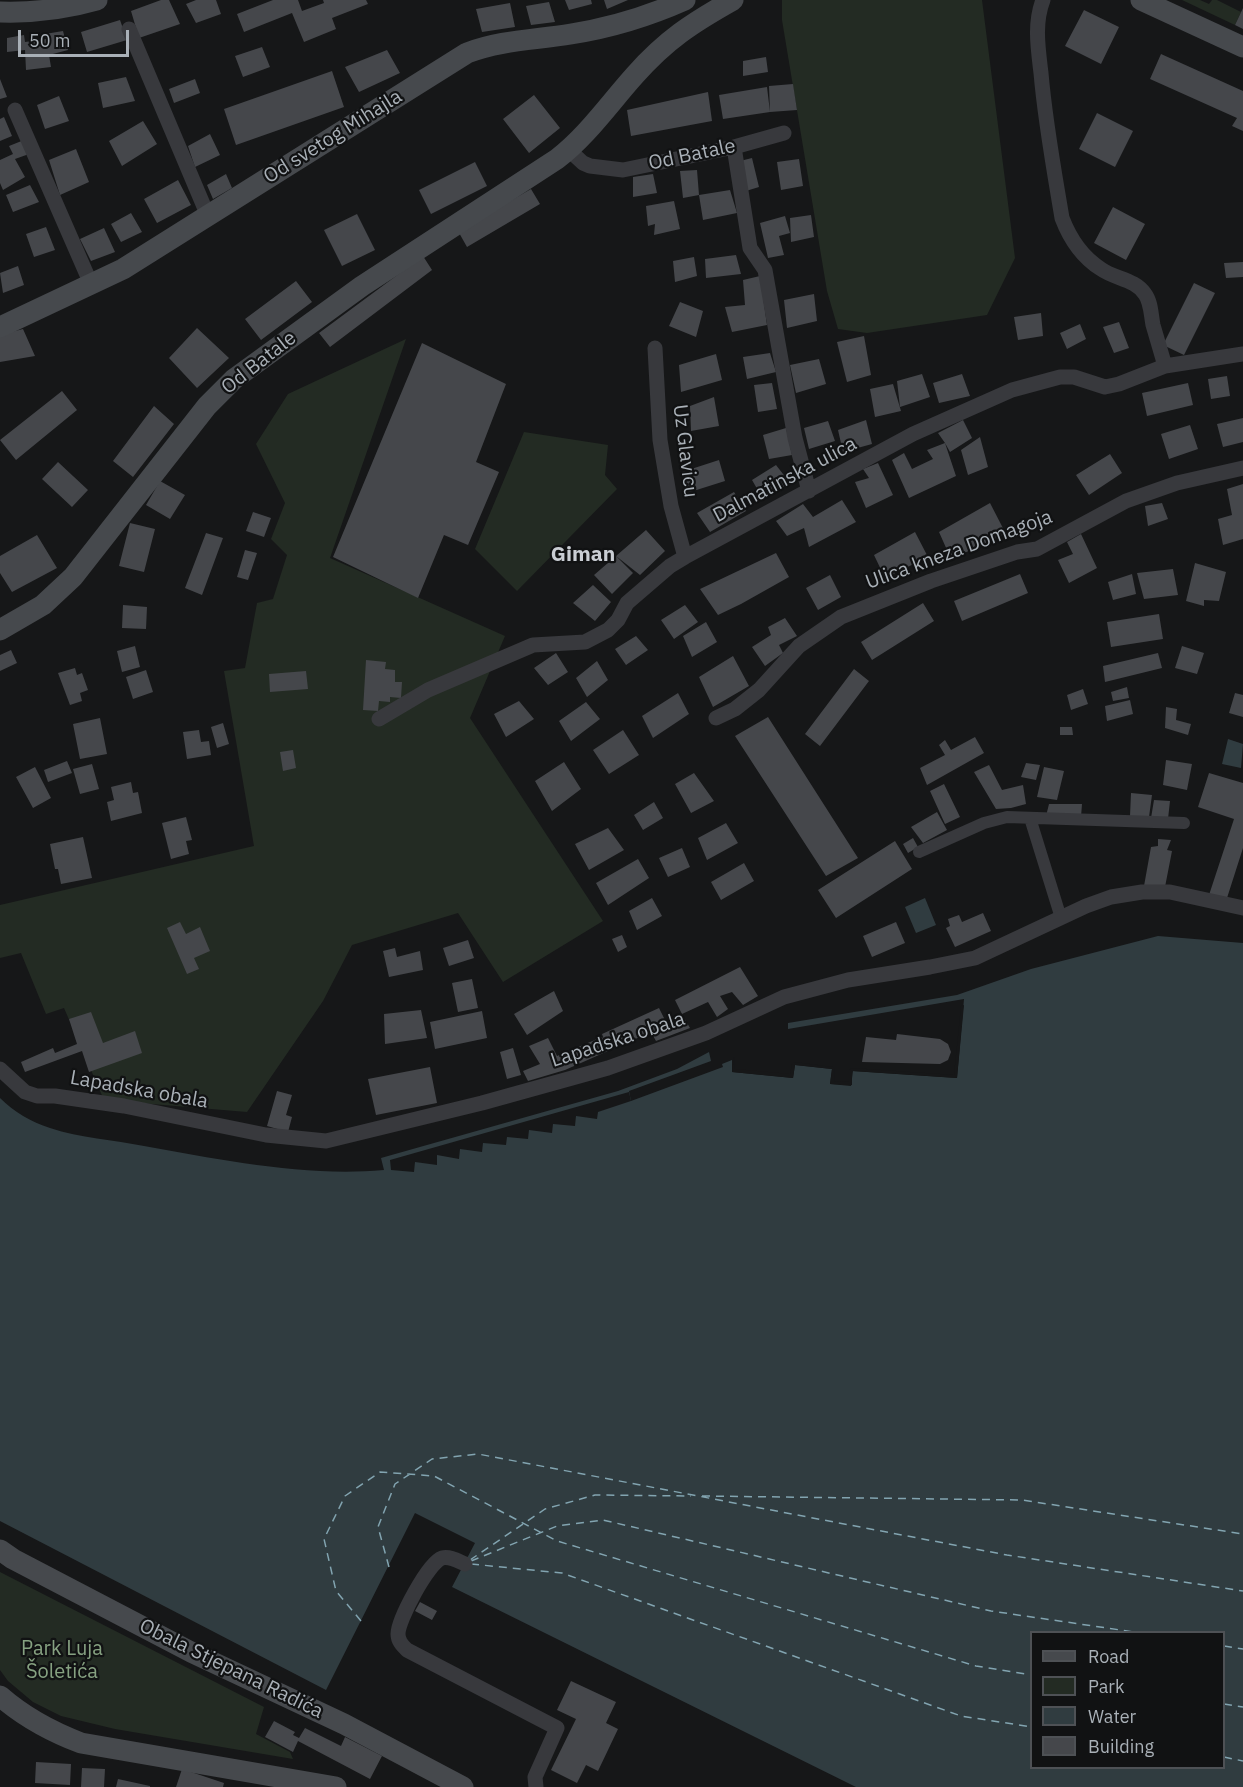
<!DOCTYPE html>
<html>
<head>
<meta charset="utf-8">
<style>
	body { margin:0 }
	#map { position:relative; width:1243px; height:1787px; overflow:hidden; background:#161718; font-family:"IBM Plex Sans",sans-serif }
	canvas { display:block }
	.legend { position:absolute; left:1030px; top:1631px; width:195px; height:138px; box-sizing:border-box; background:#111213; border:2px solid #4e5155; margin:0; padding:8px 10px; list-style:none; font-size:18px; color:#a9b0b7 }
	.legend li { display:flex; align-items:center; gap:12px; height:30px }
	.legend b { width:30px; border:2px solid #4e5155 }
	.scale { position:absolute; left:18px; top:30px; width:111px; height:27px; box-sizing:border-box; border:3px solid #a9b0b7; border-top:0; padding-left:8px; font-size:18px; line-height:21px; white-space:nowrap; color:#a9b0b7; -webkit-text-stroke:4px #111213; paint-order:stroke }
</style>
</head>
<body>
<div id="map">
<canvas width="1243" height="1787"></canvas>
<ul class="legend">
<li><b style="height:8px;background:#46494d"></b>Road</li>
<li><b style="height:16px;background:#232b23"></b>Park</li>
<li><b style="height:16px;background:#303c40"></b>Water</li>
<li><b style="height:16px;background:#45474b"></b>Building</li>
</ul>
<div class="scale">50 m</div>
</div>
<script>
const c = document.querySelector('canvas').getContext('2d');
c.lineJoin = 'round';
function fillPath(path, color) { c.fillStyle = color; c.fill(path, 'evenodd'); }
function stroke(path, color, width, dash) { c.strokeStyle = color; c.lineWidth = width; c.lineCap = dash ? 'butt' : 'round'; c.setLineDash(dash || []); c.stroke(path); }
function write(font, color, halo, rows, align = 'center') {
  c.font = font + ' "IBM Plex Sans",sans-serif'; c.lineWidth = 4.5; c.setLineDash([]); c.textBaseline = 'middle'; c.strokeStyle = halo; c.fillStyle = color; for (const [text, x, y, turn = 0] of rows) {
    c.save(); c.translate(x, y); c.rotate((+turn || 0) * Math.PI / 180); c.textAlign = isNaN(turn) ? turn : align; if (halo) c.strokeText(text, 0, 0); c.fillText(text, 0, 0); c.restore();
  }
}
fillPath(new Path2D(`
	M782 0H982L1015 258 987 315 867 333 838 329 827 291 782 20Z
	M1182 0H1200L1209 4 1212 0H1217L1241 12 1235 25Z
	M406 339 330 558 505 636 470 718 603 921 503 982 458 913 352 945 323 1001 247 1112 104 1100 64 1008 46 1014 21 953 0 958V905L254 846 224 671 245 668 257 603 273 599 287 555 271 539 285 503 256 444 288 394Z
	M524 432 608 445 605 475 617 489 517 591 475 549Z
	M0 1572 264 1707 256 1734 290 1752 293 1759 115 1729 61 1716 33 1702 8 1681 0 1670Z`), '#232b23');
fillPath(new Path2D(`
	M1228 739 1243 744 1241 768 1222 764Z
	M925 898 936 925 916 933 905 907Z
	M1158 936 1243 943V1787H856L452 1587 475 1543 415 1513 326 1690 0 1521V1098C14 1112 31 1122 50 1128 80 1138 114 1140 144 1146 223 1160 304 1177 384 1170L381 1158 618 1091 677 1069 709 1052 711 1061 629 1091 631 1101 723 1067 722 1064 732 1060V1072L793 1078 795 1065 832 1069 830 1084 852 1085V1071L957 1078 964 999 788 1029V1023L957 995 1031 969ZM1032 1632H1224V1768H1032Z`), '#303c40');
fillPath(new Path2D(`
	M964 1005 957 1078 853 1071 851 1086 830 1084 832 1069 795 1065 793 1078 732 1072 734 1057 735 1069 790 1074 792 1064 794 1062 833 1067 835 1069 834 1081 849 1082V1070L852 1068 954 1075 961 1006Z
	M629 1092 631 1101 598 1112 597 1119 576 1116 575 1126 553 1124 552 1133 529 1130 528 1139 507 1137 506 1145 483 1143 482 1152 460 1149 459 1159 437 1155V1165L415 1162 414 1172 391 1170 390 1160Z`), '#161718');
stroke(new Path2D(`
	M702 1496 1022 1500 1243 1534
	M470 1560 545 1509 595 1495 691 1496
	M471 1561 557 1526 603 1520 991 1611 1134 1632
	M471 1564 562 1573 961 1716 1032 1727
	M389 1567 378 1527 395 1484 432 1459 478 1454 1007 1555 1243 1591
	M361 1621 336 1591 324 1539 345 1496 380 1472 434 1476 557 1541 976 1666 1032 1675
	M1224 1646 1243 1649
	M1224 1704 1243 1707
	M1224 1757 1243 1761`), '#82a4b0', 1.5, [8, 6]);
fillPath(new Path2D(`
	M161 0H169L180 24 139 38 131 11Z
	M196 0H216L221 14 196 23 186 4Z
	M273 0H298L302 11 324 3 323 0H366L368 4 332 18 336 29 304 42 292 13 244 32 237 14Z
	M565 0H591L592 4 569 10Z
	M604 0H628L607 9Z
	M549 2 555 22 531 25 526 6Z
	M510 3 515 27 482 32 476 9Z
	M1243 8V29L1235 25Z
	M1084 10 1119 27 1101 64 1065 46Z
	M120 20 127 40 87 52 81 32Z
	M63 31 68 50 49 55 51 67 26 70 25 50 7 52V38L24 35 25 42 46 39 45 34Z
	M262 47 270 67 243 77 235 56Z
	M387 50 400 73 359 92 345 67Z
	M1161 54 1243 91V131L1232 126 1237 118 1150 79Z
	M766 57 768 72 743 76V61Z
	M332 71 344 107 236 145 224 109Z
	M126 77 135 101 103 108 98 83Z
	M0 79 7 97 0 99Z
	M195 79 200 93 174 103 169 89Z
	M793 84 797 110 770 112 769 86Z
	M767 87 770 112 723 119 719 95Z
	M708 92 712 121 631 136 627 110Z
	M534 95 560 128 529 153 503 119Z
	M59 96 69 121 45 129 37 105Z
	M1097 113 1133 131 1115 167 1079 149Z
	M4 117 12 136 0 141V119Z
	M143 121 157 144 122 166 109 141Z
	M210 134 220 155 195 167 188 146Z
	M24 140 29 154 15 159 25 177 3 190 0 183V160L13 154 9 146Z
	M76 149 89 182 60 195 49 160Z
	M752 158 759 187 746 191 740 161Z
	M799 159 803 186 781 190 777 162Z
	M475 162 487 186 431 214 419 190Z
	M697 170 699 195 730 190 737 213 703 220 699 195 683 198 680 171Z
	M226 174 232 188 213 199 207 185Z
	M653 174 657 193 633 197V177Z
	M178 180 191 205 157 223 144 199Z
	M30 185 39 202 13 212 6 195Z
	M531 189 540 204 467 247 458 231Z
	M674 201 680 229 654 235 655 224 648 226 646 206Z
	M1113 207 1145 224 1126 260 1094 243Z
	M131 213 142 232 121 242 111 224Z
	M357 214 375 250 342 266 324 230Z
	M811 215 814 237 791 242 790 218Z
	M785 216 790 233 779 236 784 255 768 258 760 223Z
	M46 227 55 250 34 257 26 234Z
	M104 228 115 252 91 261 80 239Z
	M736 255 741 274 706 278 705 259Z
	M423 256 432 270 330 347 319 333Z
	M694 257 697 276 675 282 673 261Z
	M1243 262V277L1226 278 1224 263Z
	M18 266 24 285 3 293 0 273Z
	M760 276 767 325 732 332 725 307 745 305 743 280Z
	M296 281 312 302 261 340 245 319Z
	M1194 283 1215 293 1184 355 1163 345Z
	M814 294 817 321 787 328 784 300Z
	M680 302 703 311 696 337 669 326Z
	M1041 313 1043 336 1018 340 1014 317Z
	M1119 322 1129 348 1114 353 1103 327Z
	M1080 324 1086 339 1067 349 1060 333Z
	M197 328 229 358 197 388 169 358Z
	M23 329 35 356 0 362V335Z
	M864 336 871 375 847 382 837 342Z
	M422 343 506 384 476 462 499 472 468 545 444 535 418 598 333 557Z
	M770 353 776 372 747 379 743 357Z
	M716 354 722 380 681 392 679 365Z
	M819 359 826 384 796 393 790 365Z
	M922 374 930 397 900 407 897 381Z
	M962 374 970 396 939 403 933 383Z
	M1227 376 1230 396 1211 399 1208 379Z
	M772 383 777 409 758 412 754 385Z
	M1188 383 1193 405 1147 416 1142 393Z
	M893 384 901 411 875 417 870 389Z
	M62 391 77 410 16 460 0 440Z
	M714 397 719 426 691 431 690 406Z
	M154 406 174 424 133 477 113 461Z
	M1243 418V442L1223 447 1217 424Z
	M866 420 872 444 843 452 838 430Z
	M963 420 972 438 950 452 945 443 956 476 909 498 892 460 904 453 912 469 933 459 927 450 945 443 938 433Z
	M828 421 835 441 809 449 804 428Z
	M1190 425 1198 449 1169 459 1161 434Z
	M786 428 792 455 769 459 763 435Z
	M980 437 988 467 968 475 961 450Z
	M1110 454 1122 473 1089 495 1076 475Z
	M719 460 725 481 687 493 682 472Z
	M58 462 88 490 72 507 42 479Z
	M878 463 893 495 866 508 855 482 869 478 863 469Z
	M776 465 790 483 763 499 752 480Z
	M160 481 185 495 170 519 146 505Z
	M1243 484V539L1223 545 1218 519 1232 515 1227 489Z
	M734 492 746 511 710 532 697 513Z
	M842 500 856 522 809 547 804 528 787 536 776 521 803 504 813 517Z
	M990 503 1006 534 951 559 939 532Z
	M1162 503 1168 519 1148 526 1145 506Z
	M253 512 271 518 264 537 246 531Z
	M130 523 155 529 144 572 119 566Z
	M646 530 665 551 640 575 616 556Z
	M915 532 928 557 885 578 874 555Z
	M206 533 223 538 202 595 185 588Z
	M1081 534 1097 568 1069 583 1058 560 1073 554 1067 542Z
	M37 535 57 568 12 592 0 573V556Z
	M245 550 257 553 248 580 237 577Z
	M776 553 789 577 741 604 718 615 700 589Z
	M616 556 633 573 612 594 594 575Z
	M1195 563 1226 572 1219 601 1204 600V606L1186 601Z
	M1173 569 1178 595 1144 599 1137 573Z
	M1020 574 1028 593 962 621 954 601Z
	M1132 574 1136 594 1113 600 1108 582Z
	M830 575 841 597 818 610 806 588Z
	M593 585 611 602 595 621 573 603Z
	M923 603 934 621 872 660 861 642Z
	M123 605 147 607 146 629 122 628Z
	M685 605 698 622 674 639 661 620Z
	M1159 614 1163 639 1111 647 1107 622Z
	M785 618 797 636 779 645 783 653 765 666 752 647 771 635 768 627Z
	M706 622 717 642 692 657 683 636Z
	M636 636 648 650 626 665 615 649Z
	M135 646 140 667 122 672 117 651Z
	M1182 646 1204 653 1197 674 1175 668Z
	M11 650 17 663 0 671V655Z
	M556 653 568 672 548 685 534 668Z
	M1158 653 1162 668 1105 682 1103 666Z
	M733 656 749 686 713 707 699 677Z
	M366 660 386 662 385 669 395 670V682H402L401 698 390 697V702L379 701 378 711 363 710Z
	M597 661 608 680 587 697 576 678Z
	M75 668 77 675 82 673 88 690 80 693 82 701 70 705 58 673Z
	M854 669 869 681 820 746 805 734Z
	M146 670 153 692 133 699 126 677Z
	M306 671 308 689 270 692 269 674Z
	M1127 687 1129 698 1113 701 1111 692Z
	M1083 689 1088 704 1071 710 1067 695Z
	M678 693 689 714 653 738 642 716Z
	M1235 693 1243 695V717L1229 713Z
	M1130 700 1133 714 1107 721 1105 706Z
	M519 701 534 719 506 737 494 714Z
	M586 702 600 719 571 741 559 721Z
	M1166 707 1177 709 1176 720 1191 724 1188 735 1165 728Z
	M768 717 858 858 826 876 735 736Z
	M100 718 107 754 80 759 73 724Z
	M223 723 229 744 217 748 211 727Z
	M1060 727H1072L1073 735H1060Z
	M199 730 201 742 209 741 211 755 187 759 183 732Z
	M623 730 639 755 609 774 593 750Z
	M975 737 984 753 927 785 920 768 945 755 939 745 945 740 951 750Z
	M293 750 296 768 283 771 280 752Z
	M1166 760 1192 764 1187 790 1163 785Z
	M67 761 72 773 48 782 44 770Z
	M564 762 581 789 552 811 535 781Z
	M1026 763 1040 765 1036 780 1021 777Z
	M92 764 99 789 80 794 73 769Z
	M989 765 1002 790 1023 785 1026 804 1011 808 996 809 974 772Z
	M35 767 51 798 33 808 16 777Z
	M1044 767 1064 771 1057 800 1037 797Z
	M694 773 714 801 691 813 675 784Z
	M1209 773 1243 783V848L1227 898 1209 895 1234 819 1198 807Z
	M131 782 133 793 138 792 142 813 111 821 107 802 114 800 111 787Z
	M944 784 960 817 945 824 930 791Z
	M1131 793 1152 795 1149 817 1130 816Z
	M1154 800 1170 801 1168 819 1151 818Z
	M654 802 663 818 643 830 634 815Z
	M1049 804H1082L1081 817 1046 816Z
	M937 812 947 830 923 843 911 827Z
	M186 817 192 840 186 841 189 854 171 859 162 823Z
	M726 823 738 843 707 860 698 838Z
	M608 828 624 850 589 870 575 844Z
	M83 837 92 878 61 884 58 869H55L50 844Z
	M913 838 918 847 908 853 903 844Z
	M1158 839 1171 840 1167 850 1172 851 1165 887 1144 886 1151 847 1158 846Z
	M895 841 912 869 836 918 818 890Z
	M682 848 690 867 668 877 659 858Z
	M638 859 649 878 608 905 596 883Z
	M744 863 754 881 721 900 711 882Z
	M652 898 662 916 637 930 629 911Z
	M983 913 991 931 955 947 946 928 950 926 948 919 959 915 962 922Z
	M180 922 186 934 200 927 210 951 194 958 199 969 187 974 167 928Z
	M896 922 905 943 872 957 863 936Z
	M622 935 627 947 618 952 612 939Z
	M468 940 474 958 449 966 443 948Z
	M395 948 397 957 420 951 423 970 389 977 383 951Z
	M740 967 758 996 743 1005 732 992 720 996 728 1009 717 1017 708 1002 682 1014 690 1028 656 1041 651 1032 565 1070 528 1081 523 1071 540 1064 529 1046 548 1038 557 1056 602 1037 606 1045 602 1034 659 1008 666 1022 682 1014 675 1000Z
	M472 979 478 1008 458 1012 452 983Z
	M554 991 563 1011 527 1035 514 1014Z
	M421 1010 427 1038 385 1044 384 1014Z
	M482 1011 487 1038 435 1049 430 1022Z
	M91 1012 103 1043 135 1031 142 1053 89 1072 82 1051 25 1072 21 1062 53 1048 55 1053 77 1044 69 1019Z
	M897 1034 940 1039 948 1044 951 1052 948 1060 940 1064 862 1062 866 1037 896 1040Z
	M513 1048 521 1075 507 1079 500 1052Z
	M430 1067 437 1103 376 1115 368 1079Z
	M277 1091 292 1095 286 1115 292 1117 288 1132 267 1126Z
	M420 1602 437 1611 432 1620 415 1611Z
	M571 1681 616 1702 606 1723 618 1729 598 1771 586 1765 577 1783 551 1770 576 1719 557 1710Z
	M274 1721 295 1732 293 1735 299 1738 305 1728 341 1746 345 1737 382 1756 370 1779 298 1741 293 1752 265 1737Z
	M36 1762 71 1764 70 1785 35 1783Z
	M82 1768 105 1769 104 1787H81Z
	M182 1769 224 1783 223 1787H176Z
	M118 1779 150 1786V1787H116Z`), '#45474b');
stroke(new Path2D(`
	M1030 818 1061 918
	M919 852 984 823 1007 817 1184 823`), '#38393d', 12);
stroke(new Path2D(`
	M1043 0C1034 23 1038 48 1041 73 1045 121 1054 170 1062 218 1070 239 1082 257 1101 269 1115 279 1135 279 1145 294 1151 302 1151 315 1153 325 1157 339 1161 352 1165 366
	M129 29 208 216
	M15 110 91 284
	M734 147 750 248 765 270 795 438 809 491
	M569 150 583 163 590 166 623 170 734 147 784 133
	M655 348 660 440 671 506 685 557
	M716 718 735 709 759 690 799 646 841 617 931 581 1017 552 1037 549 1126 501 1177 483 1243 468
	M379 719 428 690 533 645 585 642 608 630 618 620 627 603 670 566 685 557 913 434 1012 390 1060 377H1074L1105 387 1119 384 1165 366 1243 354
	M0 1069 25 1092 37 1096H55L124 1106 266 1135 326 1141 482 1103 608 1068 706 1033 784 997 848 980 930 967 975 958 1086 906 1111 897 1142 892H1170L1243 908
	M465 1564C458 1561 450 1556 442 1558 428 1563 398 1620 398 1634 398 1641 402 1645 407 1650L557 1728 535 1777 536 1787`), '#38393d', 15);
stroke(new Path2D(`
	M1141 0 1243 47
	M0 12C33 13 66 9 97 0
	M0 327 123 269 467 53C501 40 535 40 571 34 610 28 649 16 685 0
	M0 630 43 605 73 577 207 406 234 379 362 286 557 159C587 136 609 104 635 75 666 40 692 23 733 0
	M0 1550 13 1559 191 1652 344 1724 463 1787
	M0 1696C24 1717 52 1732 81 1743L336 1787`), '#46494d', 21);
write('20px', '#a9b0b7', '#111213', [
	["Od svetog Mihajla",333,137,-32],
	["Od Batale",692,155,-12],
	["Od Batale",259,363,-38],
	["Uz Glavicu",685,451,83],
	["Dalmatinska ulica",785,480,-28],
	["Ulica kneza Domagoja",959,550,-20],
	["Lapadska obala",618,1040,-18],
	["Lapadska obala",139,1090,10],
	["Obala Stjepana Radića",231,1669,26]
]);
write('20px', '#86a181', '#111213', [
	["Park Luja",62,1649],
	["Šoletića",62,1672]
]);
write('bold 21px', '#caced4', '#111213', [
	["Giman",583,555]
]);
</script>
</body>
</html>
